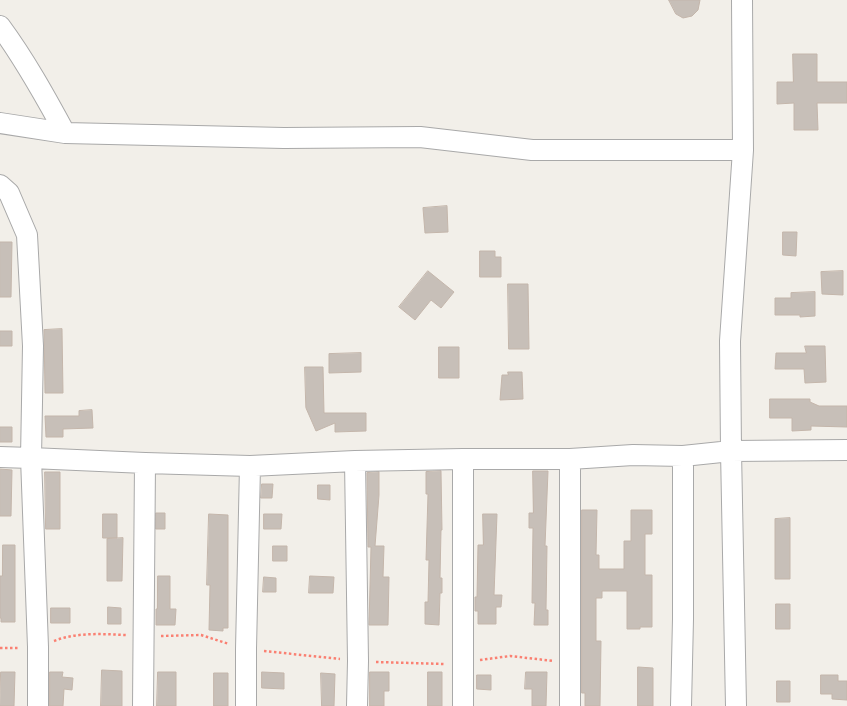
<!DOCTYPE html>
<html>
<head>
<meta charset="utf-8">
<style>
	body { margin:0 }
	canvas { display:block; background:#f2efe9 }
</style>
</head>
<body>
<canvas width="847" height="706"></canvas>
<script>
const c = document.querySelector('canvas').getContext('2d');
c.lineJoin = 'round';
function fillPath(path, color) { c.fillStyle = color; c.fill(path, 'evenodd'); }
function stroke(path, color, width, dash) { c.strokeStyle = color; c.lineWidth = width; c.lineCap = dash ? 'butt' : 'round'; c.setLineDash(dash || []); c.stroke(path); }
const building = new Path2D(`
	M669 0H700L698 10 692 16 683 18 676 14Z
	M793 54H817V82H847V103H817L818 130H794V103L777 104V82H793Z
	M447 206 448 232 425 233 423 208Z
	M783 232H797L796 256 783 255Z
	M0 242H12L11 297H0Z
	M480 251H495V257H501V277H480Z
	M428 271 454 292 441 308 431 300 415 320 399 307Z
	M843 271V295L822 294 821 272Z
	M508 284H528L529 349H509Z
	M815 292V316L800 317V315H775V298H791V293Z
	M62 329 63 393H45L44 330Z
	M0 331H12V346H0Z
	M805 346H825L826 382 805 383 804 369H775L776 353H806Z
	M439 347H459V378H439Z
	M361 353V372L329 373V354Z
	M305 367H323L324 413H366V431L335 432V423L316 431 306 408Z
	M508 372H522L523 399 500 400 502 375H508Z
	M770 399H810V402L819 406H847V427L811 426V430L792 431V418H770Z
	M92 410 93 428 63 429V437H46L45 416H79V411Z
	M0 427H12V442H0Z
	M0 469 12 470 11 516H0Z
	M441 471 442 530H441L440 578H442V593H440L439 625 425 624V602H428L429 560H426L428 494H426V472Z
	M533 471H548L545 546H547L546 610H548V625H534L535 603H532L533 528H529V513H533Z
	M45 472H60V529H46Z
	M379 472V495L375 546H384L383 577H389L388 625H369L371 547H368L367 473Z
	M262 484H273L272 498H261Z
	M318 485H330V500L318 499Z
	M582 510H597L596 555H599V569H624V541H631V510H652V534H645V575H652V627H640V629H627V591H602V598H596V641H601L600 706H585V693H582Z
	M156 513H165V529H156Z
	M103 514H117V538H103Z
	M209 514 228 515V628H223V631L209 630 210 585H207Z
	M264 514H282L281 529H264Z
	M483 514H497L494 595H502L501 607H496V624H478V611H475V597H477L478 545H483Z
	M790 518V579H775V519Z
	M123 538 122 581H107V539Z
	M3 545H15V622H1V618H0V576H2Z
	M273 546H287V561H273Z
	M158 576H170V609H176L175 625H156V609H157Z
	M310 576 334 577 333 593H309Z
	M264 577 276 578V592H263Z
	M776 604H790V629H776Z
	M108 607 121 608V624H108Z
	M51 608H70V623H51Z
	M638 667 653 668V706H638Z
	M102 670 122 671V706H101Z
	M1 672H15L14 706H0Z
	M50 672H63L62 677 73 678 72 690 64 689 63 706H50Z
	M158 672H176V706H157Z
	M262 672 284 673V689L262 688Z
	M370 672H389V691H384V706H370Z
	M428 672H442V706H428Z
	M526 672H547L546 706H532V689H525Z
	M214 673H228V706H214Z
	M321 673 335 674 334 706H322Z
	M477 675H491V690L477 689Z
	M821 675H838V681H847V700L832 699V694H821Z
	M777 681H790V702H777Z`);
fillPath(building, '#c7bfb8');
stroke(building, '#c4b6ab', 1);
const minor = new Path2D(`
	M0 26C25 60 45 96 65 133
	M0 123 65 133 284 138 420 137 532 150H743
	M0 185 9 193 27 235 33 346 31 458 38 647V706
	M683 456 731 451 847 450
	M0 457 31 458 145 463 250 466 355 461 463 459H570L633 455 683 456V619L681 706
	M570 459V706
	M355 461 358 661 357 706
	M143 706 145 463
	M246 706V649L250 466
	M463 706V459
	M736 706 731 451 730 341 743 150 742 0`);
stroke(minor, '#a9a9a9', 22);
stroke(new Path2D(`
	M161 636 201 635 229 644
	M54 641C77 632 102 634 126 635
	M0 648H20
	M264 651 340 659
	M480 660 510 656 554 661
	M376 662 445 664`), '#fa8072', 2.5, [2.5, 2.5]);
stroke(minor, '#fff', 20);
</script>
</body>
</html>
